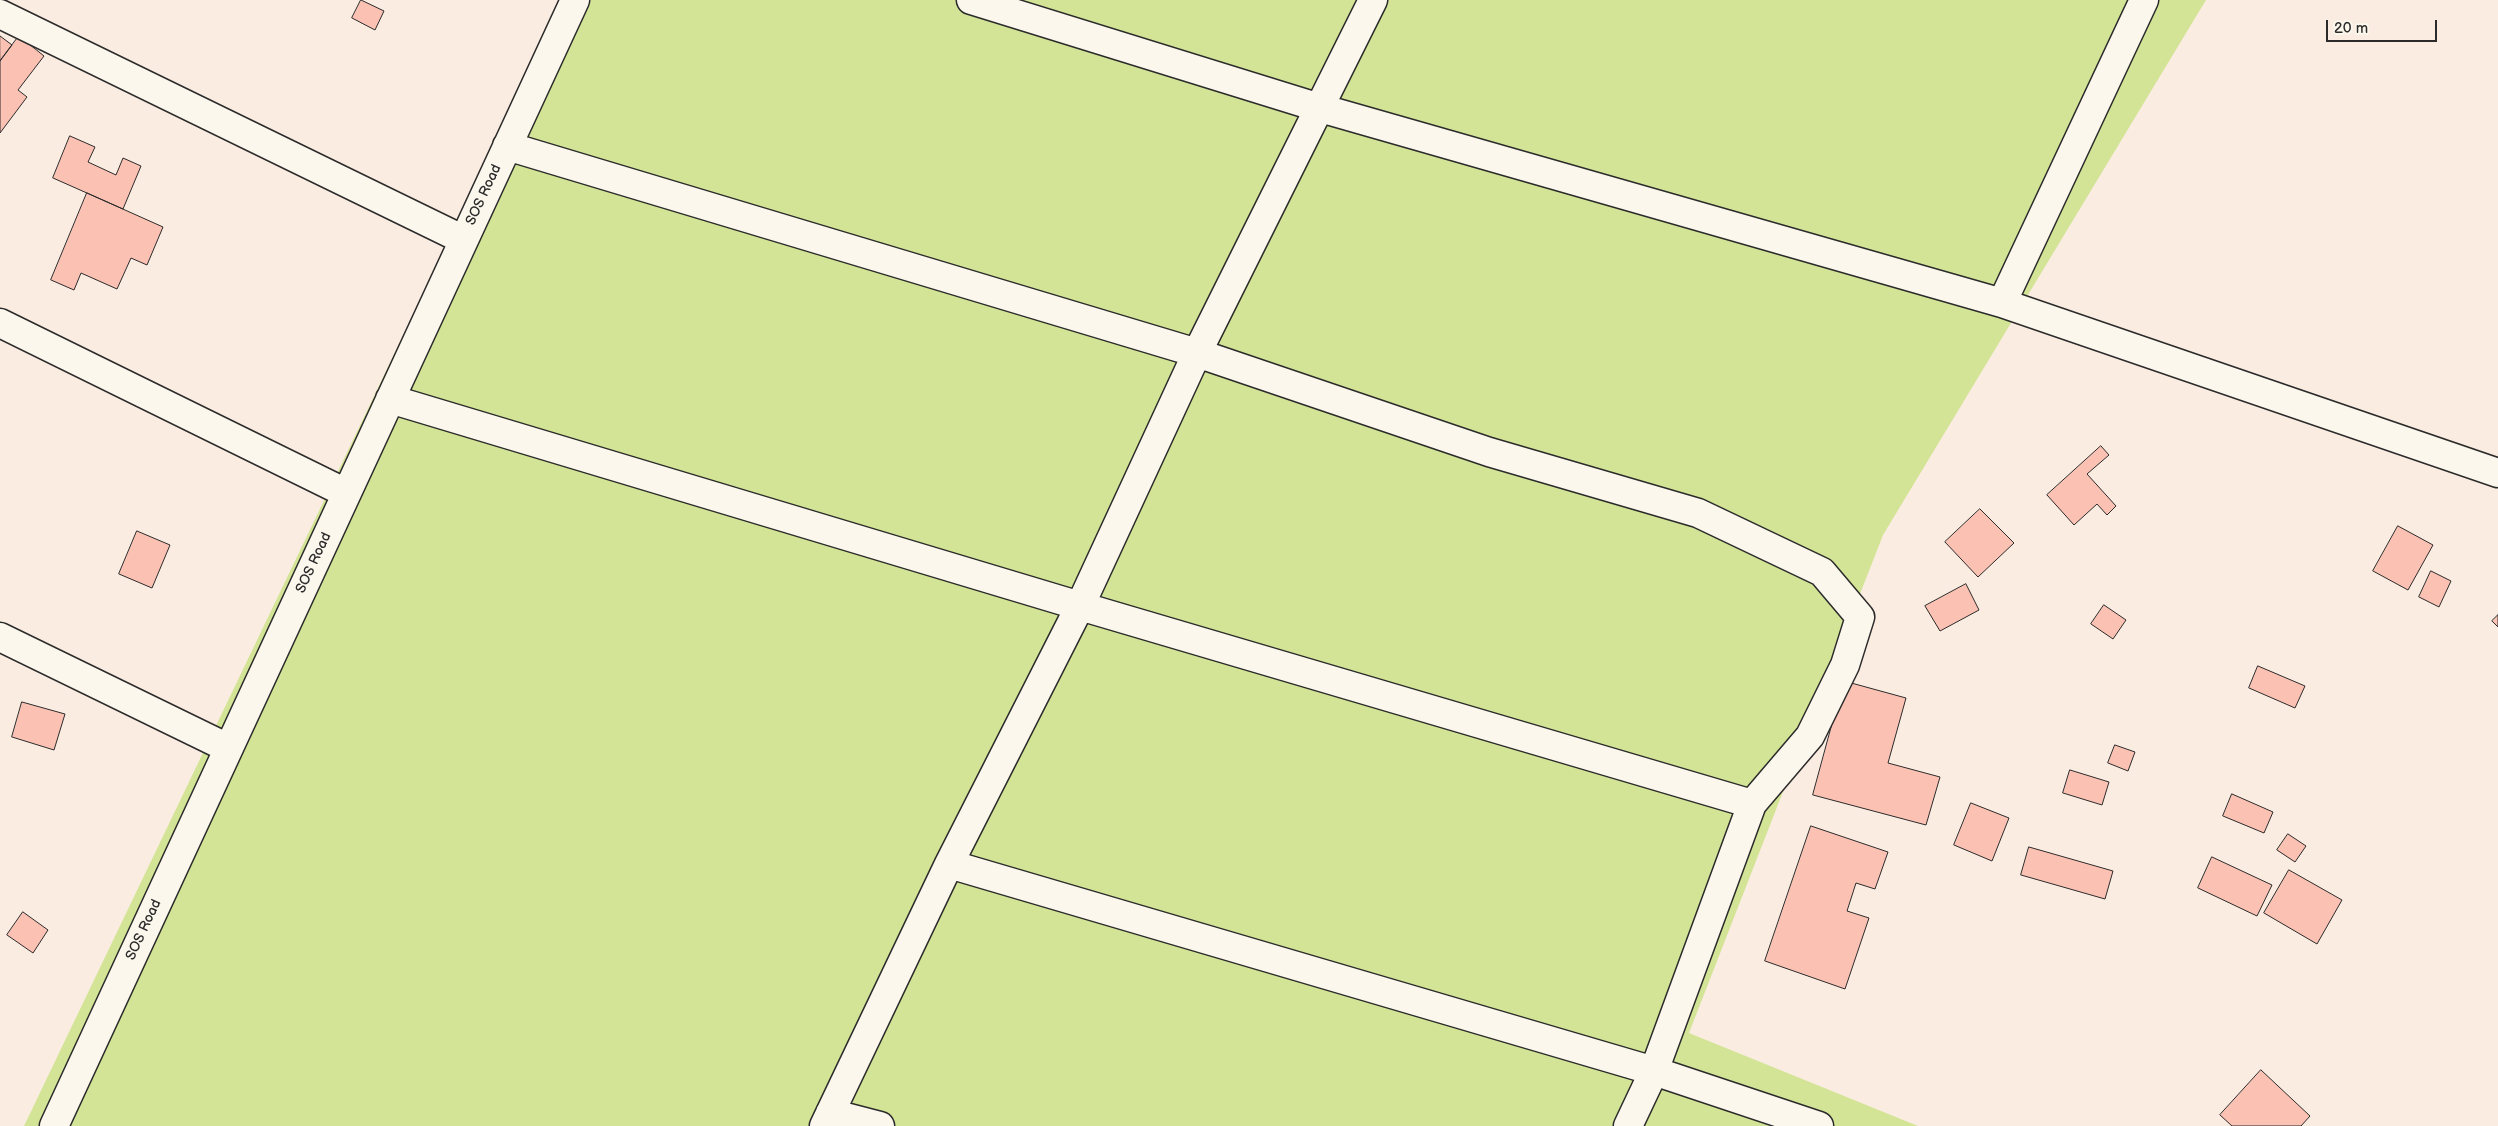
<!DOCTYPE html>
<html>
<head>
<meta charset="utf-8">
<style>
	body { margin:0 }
	#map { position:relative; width:2498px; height:1126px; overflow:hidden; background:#fbece1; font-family:"Balsamiq Sans",sans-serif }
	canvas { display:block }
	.scale { position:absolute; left:2326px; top:20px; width:111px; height:22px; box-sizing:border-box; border:2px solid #2b2b2b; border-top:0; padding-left:6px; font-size:15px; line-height:18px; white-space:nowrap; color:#2b2b2b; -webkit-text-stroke:4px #fbf7ec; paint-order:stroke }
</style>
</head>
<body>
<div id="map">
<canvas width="2498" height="1126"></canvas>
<div class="scale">20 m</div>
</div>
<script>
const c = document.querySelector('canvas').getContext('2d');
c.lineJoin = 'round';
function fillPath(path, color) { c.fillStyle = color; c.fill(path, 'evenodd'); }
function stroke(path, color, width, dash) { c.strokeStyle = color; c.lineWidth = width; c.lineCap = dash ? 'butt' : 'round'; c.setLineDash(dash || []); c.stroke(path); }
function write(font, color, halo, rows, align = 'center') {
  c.font = font + ' "Balsamiq Sans",sans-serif'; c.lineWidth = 4; c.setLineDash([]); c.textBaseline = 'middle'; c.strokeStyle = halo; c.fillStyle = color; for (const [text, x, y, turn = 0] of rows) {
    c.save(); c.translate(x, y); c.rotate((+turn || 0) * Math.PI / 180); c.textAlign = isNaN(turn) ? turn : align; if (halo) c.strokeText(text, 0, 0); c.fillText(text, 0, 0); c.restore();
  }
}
fillPath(new Path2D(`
	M564 0H2206L1883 535 1689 1033 1918 1126H24Z`), '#d3e497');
const building = new Path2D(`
	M361 0 384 11 375 30 352 18Z
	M0 36 12 45 0 61Z
	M19 36 44 56 18 90 27 97 0 133V61Z
	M70 136 95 147 88 162 116 175 123 158 141 166 123 209 53 178Z
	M87 193 163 227 147 265 131 258 117 289 81 273 74 290 51 280Z
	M2101 446 2109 455 2087 474 2116 506 2107 515 2097 504 2074 525 2047 495Z
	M1980 509 2014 543 1978 577 1945 542Z
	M2398 526 2433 545 2408 590 2373 571Z
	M137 531 170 545 152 588 119 574Z
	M2431 571 2451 581 2439 607 2419 597Z
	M1966 584 1979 610 1940 631 1925 606Z
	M2104 605 2126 620 2113 639 2091 624Z
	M2498 615V627L2492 621Z
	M2258 666 2305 686 2295 708 2249 688Z
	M1844 681 1906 698 1888 763 1940 777 1926 825 1813 795Z
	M22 702 65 714 54 750 12 737Z
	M2115 745 2135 752 2128 771 2108 763Z
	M2070 770 2109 782 2102 805 2063 793Z
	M2232 794 2273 812 2264 833 2223 816Z
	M1971 803 2009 818 1992 861 1954 845Z
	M1811 826 1888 852 1875 889 1856 883 1847 911 1869 918 1845 989 1765 961Z
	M2288 834 2306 846 2295 862 2277 850Z
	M2029 847 2113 871 2105 899 2021 875Z
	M2212 857 2272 885 2257 916 2198 888Z
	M2289 870 2342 900 2317 944 2264 913Z
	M23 912 48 930 33 953 7 935Z
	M2261 1070 2310 1116 2301 1126H2232L2220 1115Z`);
fillPath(building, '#fbc1b3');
stroke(building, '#2b2b2b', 1);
const minor = new Path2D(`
	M971 0 1320 108 2002 303 2498 473
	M0 14 464 240
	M507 146 1197 353 1489 452 1698 513 1822 572 1860 617 1845 665 1810 736 1752 804 1654 1071 1628 1126
	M2002 303 2144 0
	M0 323 346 493
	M390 399 1080 606 1752 804
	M0 637 228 748
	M949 864 1654 1071 1819 1126
	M830 1113 880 1126
	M54 1126 575 0
	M824 1126 949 864 1080 606 1197 353 1373 0`);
stroke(minor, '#2b2b2b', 31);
stroke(minor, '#fbf7ec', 28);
write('14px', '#2b2b2b', '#fbf7ec', [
	["SOS Road",484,195,-65],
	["SOS Road",314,563,-65],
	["SOS Road",144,930,-65]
]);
</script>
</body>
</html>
